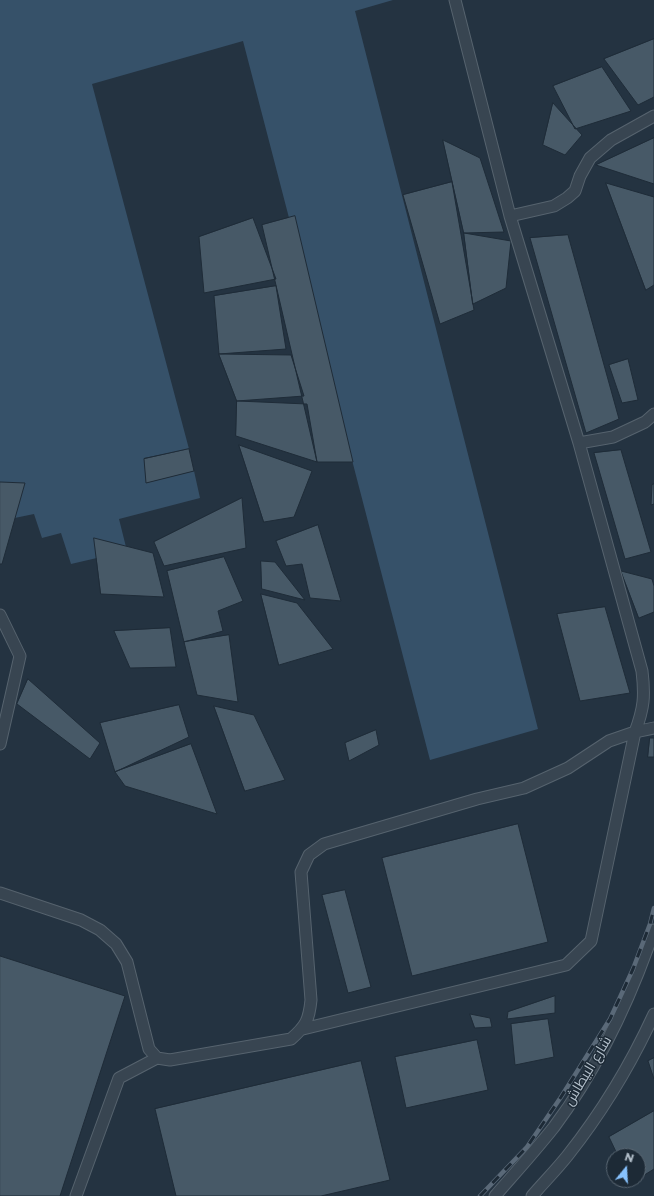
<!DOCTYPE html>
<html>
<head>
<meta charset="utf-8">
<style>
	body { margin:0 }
	#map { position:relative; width:654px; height:1196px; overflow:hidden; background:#243341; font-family:Montserrat,sans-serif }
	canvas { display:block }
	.north { position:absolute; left:606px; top:1148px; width:40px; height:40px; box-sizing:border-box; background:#1d2a36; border:1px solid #596672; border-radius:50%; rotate:18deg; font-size:11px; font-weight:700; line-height:16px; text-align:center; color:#b4c0cb }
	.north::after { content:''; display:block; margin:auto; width:14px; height:18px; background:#87c2fe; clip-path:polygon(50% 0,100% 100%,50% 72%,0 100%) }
</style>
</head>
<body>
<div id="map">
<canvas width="654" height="1196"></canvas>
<div class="north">N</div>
</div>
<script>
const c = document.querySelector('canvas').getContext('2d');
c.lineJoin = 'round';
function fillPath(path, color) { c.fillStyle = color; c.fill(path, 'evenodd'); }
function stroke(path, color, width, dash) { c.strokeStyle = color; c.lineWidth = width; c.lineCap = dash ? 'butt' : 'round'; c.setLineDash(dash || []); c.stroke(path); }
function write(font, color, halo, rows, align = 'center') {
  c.font = font + ' Montserrat,Cairo,sans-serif'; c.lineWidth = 3; c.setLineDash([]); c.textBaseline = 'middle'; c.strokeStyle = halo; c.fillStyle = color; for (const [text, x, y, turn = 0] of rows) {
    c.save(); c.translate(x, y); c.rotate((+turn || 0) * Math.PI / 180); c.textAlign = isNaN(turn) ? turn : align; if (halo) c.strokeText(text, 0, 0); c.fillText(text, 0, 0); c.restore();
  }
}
fillPath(new Path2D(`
	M0 0H393L355 11 538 729 430 760 243 41 92 84 189 449 144 458 146 483 194 471 200 498 119 519 127 551 71 564 61 533 42 538 34 514 0 521Z`), '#365169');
const building = new Path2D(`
	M654 39V97L638 105 604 59Z
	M602 67 631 111 575 129 553 86Z
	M553 103 582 135 565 155 543 145Z
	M654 138V184L596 165Z
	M443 140 480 158 504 232 464 233Z
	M452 182 474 310 440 324 403 195Z
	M606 183 654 197V285L646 290Z
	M295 216 353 462H317L262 225Z
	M253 218 276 279 204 293 199 237Z
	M464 233 511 241 506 288 473 304Z
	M568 235 619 419 586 433 530 238Z
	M276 286 286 349 219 354 214 296Z
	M219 354 291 355 304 396 237 401Z
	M628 359 638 400 622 403 609 365Z
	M237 401 307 404 317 462 236 436Z
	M239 445 312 471 294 517 264 522Z
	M189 449 194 471 146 483 144 459Z
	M621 450 651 552 625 559 594 453Z
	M0 482 25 483 2 564H0Z
	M654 484V504L651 505 652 485Z
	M242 498 246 548 164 566 154 542Z
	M318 525 341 601 310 598 302 564 286 566 276 541Z
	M94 538 153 553 164 597 101 594Z
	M224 557 243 601 218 611 223 631 184 642 167 571Z
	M261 561 275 562 305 600 262 589Z
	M621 571 652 579 654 586V612L639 618Z
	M261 594 297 603 333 649 279 665Z
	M605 607 630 693 580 701 557 614Z
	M170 628 176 667 130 668 114 631Z
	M229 635 238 702 197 695 184 642Z
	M28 679 100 743 90 759 17 704Z
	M179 705 189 737 115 772 100 723Z
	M214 706 254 715 285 780 245 791Z
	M376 730 379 745 349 761 345 743Z
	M650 738H654V757H648Z
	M191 744 217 814 125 786 115 772Z
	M518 824 548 942 412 976 382 858Z
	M345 890 371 987 348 993 322 895Z
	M0 956 125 996 60 1196H0Z
	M555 996V1013L507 1019 508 1012Z
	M470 1014 490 1018 492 1027 475 1028Z
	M548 1019 554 1057 515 1065 511 1024Z
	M477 1040 488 1090 406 1108 395 1057Z
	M654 1058V1079L648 1061Z
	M361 1061 390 1180 321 1196H176L155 1109Z
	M654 1111V1169L638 1179V1156H618L609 1137Z`);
fillPath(building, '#475967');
stroke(building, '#1f2c38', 1);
const lane = new Path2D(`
	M510 216 554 206 567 198 575 191 580 176 590 158 611 140 654 116
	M579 443 613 437 645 422 654 414
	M0 615 20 656 0 744
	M0 893 81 920 100 930 116 944 127 962 149 1049 157 1058 170 1060 291 1039C306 1026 309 1020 311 1000L301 872 309 855 324 844 477 799 524 788 568 768 609 741 635 732 654 728
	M303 1029 566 965 591 941 635 732C644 708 645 696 642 671L579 443 510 216 455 0
	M76 1196 119 1078 157 1058
	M495 1196C515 1173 535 1151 554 1127 598 1068 630 1000 654 930
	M532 1196C544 1182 557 1169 568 1155 602 1112 631 1064 654 1014`);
stroke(lane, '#56636e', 13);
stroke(lane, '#384551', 11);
const rail = new Path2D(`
	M480 1196 527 1147 561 1097 610 1019 633 969 650 924 654 908`);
stroke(rail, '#5a6978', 4.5);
stroke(rail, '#1d2a36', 3, [9]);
write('14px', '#b4c0cb', '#1d2a36', [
	["شارع البيطاش",588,1071,-59]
]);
</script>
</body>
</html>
